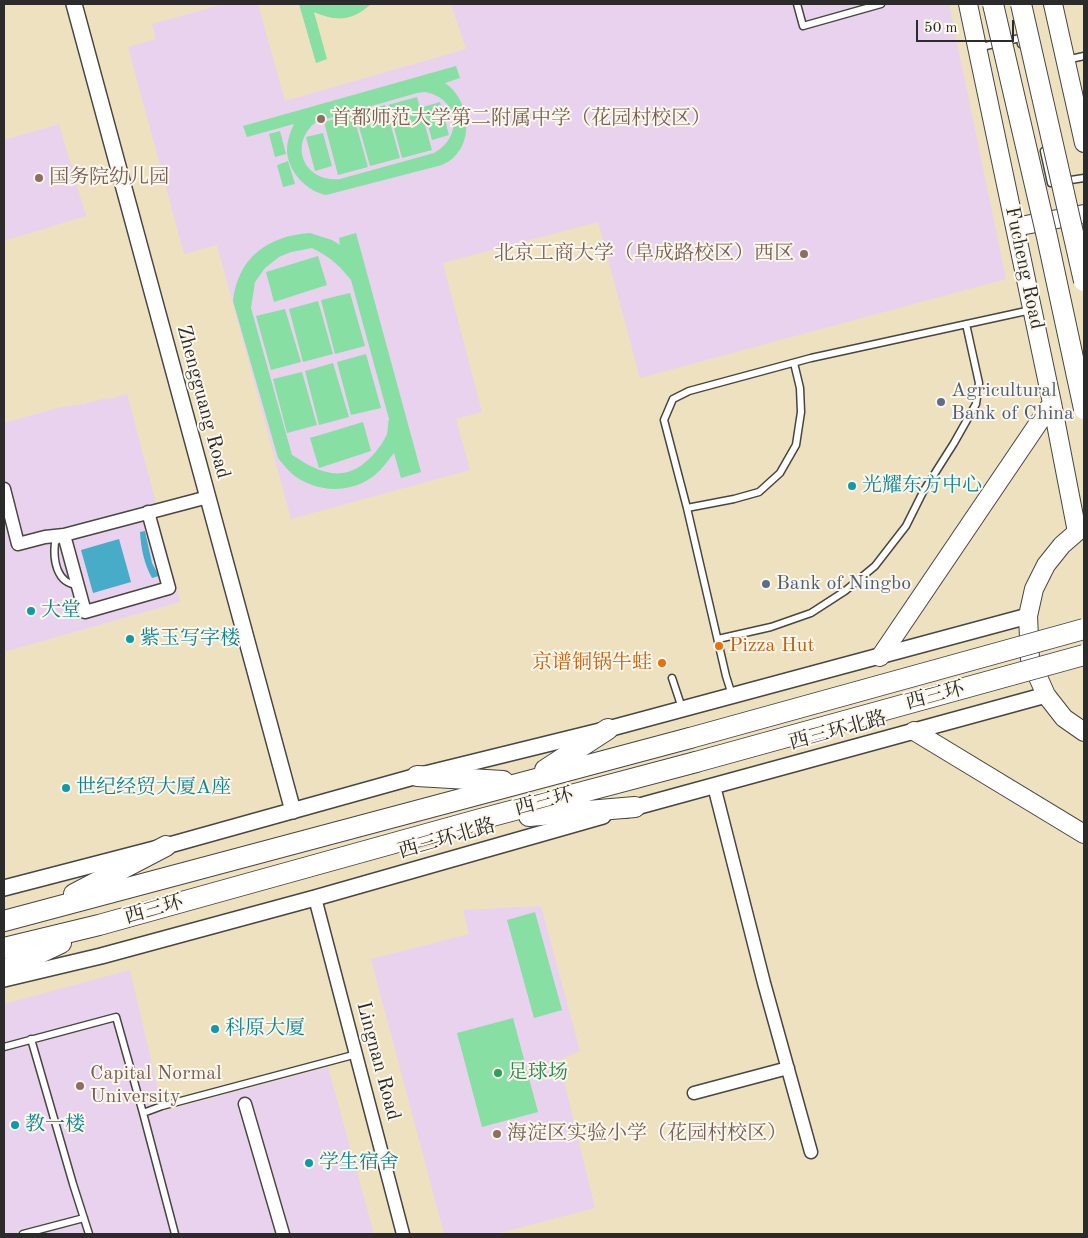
<!DOCTYPE html>
<html>
<head>
<meta charset="utf-8">
<style>
	body { margin:0 }
	#map { position:relative; width:1088px; height:1238px; overflow:hidden; background:#eee1c0; font-family:"Old Standard TT",serif }
	canvas { display:block }
	.frame { position:absolute; inset:0; border:5px solid #2b2b2b; pointer-events:none }
	.scale { position:absolute; left:916px; top:20px; width:98px; height:22px; box-sizing:border-box; border:2px solid #2b2b2b; border-top:0; padding-left:6px; font-size:15px; line-height:18px; white-space:nowrap; color:#2b2b2b; -webkit-text-stroke:4px #fbf7ec; paint-order:stroke }
</style>
</head>
<body>
<div id="map">
<canvas width="1088" height="1238"></canvas>
<div class="frame"></div>
<div class="scale">50 m</div>
</div>
<script>
const c = document.querySelector('canvas').getContext('2d');
c.lineJoin = 'round';
function fillPath(path, color) { c.fillStyle = color; c.fill(path, 'evenodd'); }
function stroke(path, color, width, dash) { c.strokeStyle = color; c.lineWidth = width; c.lineCap = dash ? 'butt' : 'round'; c.setLineDash(dash || []); c.stroke(path); }
function write(font, color, halo, rows, align = 'center') {
  c.font = font + ' "Old Standard TT","Noto Serif SC",serif'; c.lineWidth = 4; c.setLineDash([]); c.textBaseline = 'middle'; c.strokeStyle = halo; c.fillStyle = color; for (const [text, x, y, turn = 0] of rows) {
    c.save(); c.translate(x, y); c.rotate((+turn || 0) * Math.PI / 180); c.textAlign = isNaN(turn) ? turn : align; if (halo) c.strokeText(text, 0, 0); c.fillText(text, 0, 0); c.restore();
  }
}
fillPath(new Path2D(`
	M224 4H258L285 101 466 49 451 4H949L1006 279 640 378 598 222 443 263 482 412 456 419 470 470 291 519 217 245 184 254 128 47 156 39 152 24Z
	M59 124 86 216 4 241V140Z
	M127 394 156 503V511L180 602 4 652V423L57 408 85 404 103 399 114 398Z
	M541 906 580 1051 559 1060 595 1208 496 1234H444L371 959 469 934 463 910Z
	M130 970 163 1111 328 1067 374 1234H4V1004Z`), '#e8d2ee');
fillPath(new Path2D(`
	M299 4H371C352 21 337 22 314 12L327 59 316 63Z
	M456 66 460 78 445 83C472 101 476 151 442 165L326 195C306 191 288 171 287 151 287 141 290 133 294 124L247 137 243 126ZM425 92C459 98 464 137 434 153L340 179C304 183 288 144 316 122L417 93Z
	M417 97 432 150 402 158 388 105Z
	M440 102 449 135 432 140 423 107Z
	M385 105 400 158 370 166 355 113Z
	M353 114 368 167 338 175 324 122Z
	M280 131 286 154 275 157 269 134Z
	M323 133 332 166 315 171 306 137Z
	M288 161 295 184 283 187 277 165Z
	M310 233 332 240 340 245 339 238 356 233 421 472 401 478 394 453C388 460 383 468 376 474 352 495 314 493 291 473 286 468 282 463 278 458L233 301C238 257 268 236 310 233ZM312 248C330 257 338 264 351 280L389 419C388 423 388 429 387 434 384 441 379 448 374 454 360 469 345 478 323 471 312 468 302 461 292 455L251 308 255 282 265 268 279 257 291 252Z
	M318 256 327 285 274 302 266 272Z
	M350 293 365 346 335 354 321 300Z
	M318 301 333 354 303 362 289 309Z
	M285 309 301 362 271 370 256 316Z
	M366 354 381 408 351 415 337 362Z
	M333 363 349 417 319 425 305 371Z
	M302 372 317 425 287 433 273 379Z
	M363 422 371 451 319 468 310 438Z
	M535 912 562 1010 534 1018 507 920Z
	M513 1018 538 1112 482 1127 457 1033Z`), '#87dfa4');
fillPath(new Path2D(`
	M145 531 152 563 159 576 152 578C144 563 141 549 140 532Z
	M119 539 131 582 93 593 81 550Z`), '#47acc7');
const service = new Path2D(`
	M797 4 803 26 881 4
	M977 48 1020 38 1021 44
	M1066 60 1084 56
	M1044 151 1051 183 1084 178
	M687 508 734 499 759 492 780 473 796 445 801 412 800 388 794 363
	M61 538 55 542C53 559 56 584 78 585
	M718 639 771 627 811 613 845 591 875 566 906 526 923 492 954 443 976 404 979 383 966 324
	M672 678 682 708
	M732 695 726 676 687 508 664 420 673 399 689 391 811 358 1031 310
	M31 1039 73 1184 89 1234
	M4 1047 116 1017 143 1113
	M23 1234 84 1218
	M175 1234 143 1113 162 1106 357 1054`);
const minor = new Path2D(`
	M4 489 18 544 45 537 64 535
	M148 512 169 588 85 612 64 535 208 497
	M714 786 764 983 811 1152
	M315 898 403 1234
	M694 1093 788 1068
	M245 1104 283 1234`);
const tertiary = new Path2D(`
	M74 4 293 811
	M625 810 1046 695
	M4 888 166 846 417 776 608 729 1028 616
	M4 979 101 956 315 898 603 816`);
const secondary = new Path2D(`
	M968 4 1052 403 1077 532
	M1053 4 1084 143
	M1015 227 1084 214
	M1084 528 1077 532 1062 545 1046 565 1034 589 1028 616 1030 659 1046 695 1064 718 1084 732
	M880 657 1052 403
	M914 731 1084 834`);
const trunk = new Path2D(`
	M545 770 608 729
	M417 776 503 781
	M529 816 635 807
	M74 894 166 846
	M4 921 690 738
	M4 948 99 925 477 820 696 762
	M4 970 61 943`);
stroke(service, '#484641', 9);
stroke(minor, '#484641', 15);
stroke(tertiary, '#484641', 18);
stroke(secondary, '#484641', 20);
stroke(trunk, '#484641', 22);
stroke(service, '#fff', 6);
stroke(minor, '#fff', 12);
stroke(tertiary, '#fff', 15);
stroke(secondary, '#fff', 18);
stroke(trunk, '#fff', 20);
const trunkBridge = new Path2D(`
	M993 4 1047 237 1084 409
	M1021 4 1084 281
	M690 738 1084 629
	M696 762 1084 655`);
stroke(trunkBridge, '#484641', 22, []);
stroke(trunkBridge, '#fff', 20);
for (const [x, y, r, color] of [
	[321,119,5,"#8d6e63"],
	[39,178,5,"#8d6e63"],
	[804,254,5,"#8d6e63"],
	[941,402,5,"#5c6f8a"],
	[852,486,5,"#0f9aa8"],
	[766,584,5,"#5c6f8a"],
	[31,611,5,"#0f9aa8"],
	[130,639,5,"#0f9aa8"],
	[719,646,5,"#e8710a"],
	[662,663,5,"#e8710a"],
	[66,788,5,"#0f9aa8"],
	[215,1029,5,"#0f9aa8"],
	[498,1073,5,"#2e9e5b"],
	[80,1086,5,"#8d6e63"],
	[15,1125,5,"#0f9aa8"],
	[497,1134,5,"#8d6e63"],
	[309,1163,5,"#0f9aa8"]
]) { const dot = new Path2D(); dot.arc(x, y, r, 0, 2 * Math.PI); c.fillStyle = color; c.fill(dot); stroke(dot, '#fbf7ec', 2); }
write('20px', '#785e54', '#fbf7ec', [
	["首都师范大学第二附属中学（花园村校区）",331,119],
	["国务院幼儿园",49,178],
	["北京工商大学（阜成路校区）西区",794,254,"right"],
	["Capital Normal",90,1074],
	["University",90,1097],
	["海淀区实验小学（花园村校区）",507,1134]
], 'left');
write('20px', '#2b2b2b', '#fbf7ec', [
	["Fucheng Road",1024,268,78],
	["Zhengguang Road",203,402,75],
	["西三环",935,696,-15],
	["西三环北路",838,731,-15],
	["西三环",544,802,-15],
	["西三环北路",447,839,-16],
	["西三环",154,910,-16],
	["Lingnan Road",378,1061,75]
]);
write('20px', '#4e5e75', '#fbf7ec', [
	["Agricultural",951,391],
	["Bank of China",951,414],
	["Bank of Ningbo",776,584]
], 'left');
write('20px', '#0d838f', '#fbf7ec', [
	["光耀东方中心",862,486],
	["大堂",41,611],
	["紫玉写字楼",140,639],
	["世纪经贸大厦A座",76,788],
	["科原大厦",225,1029],
	["教一楼",25,1125],
	["学生宿舍",319,1163]
], 'left');
write('20px', '#c56008', '#fbf7ec', [
	["Pizza Hut",729,646],
	["京谱铜锅牛蛙",652,663,"right"]
], 'left');
write('20px', '#27864d', '#fbf7ec', [
	["足球场",508,1073]
], 'left');
</script>
</body>
</html>
